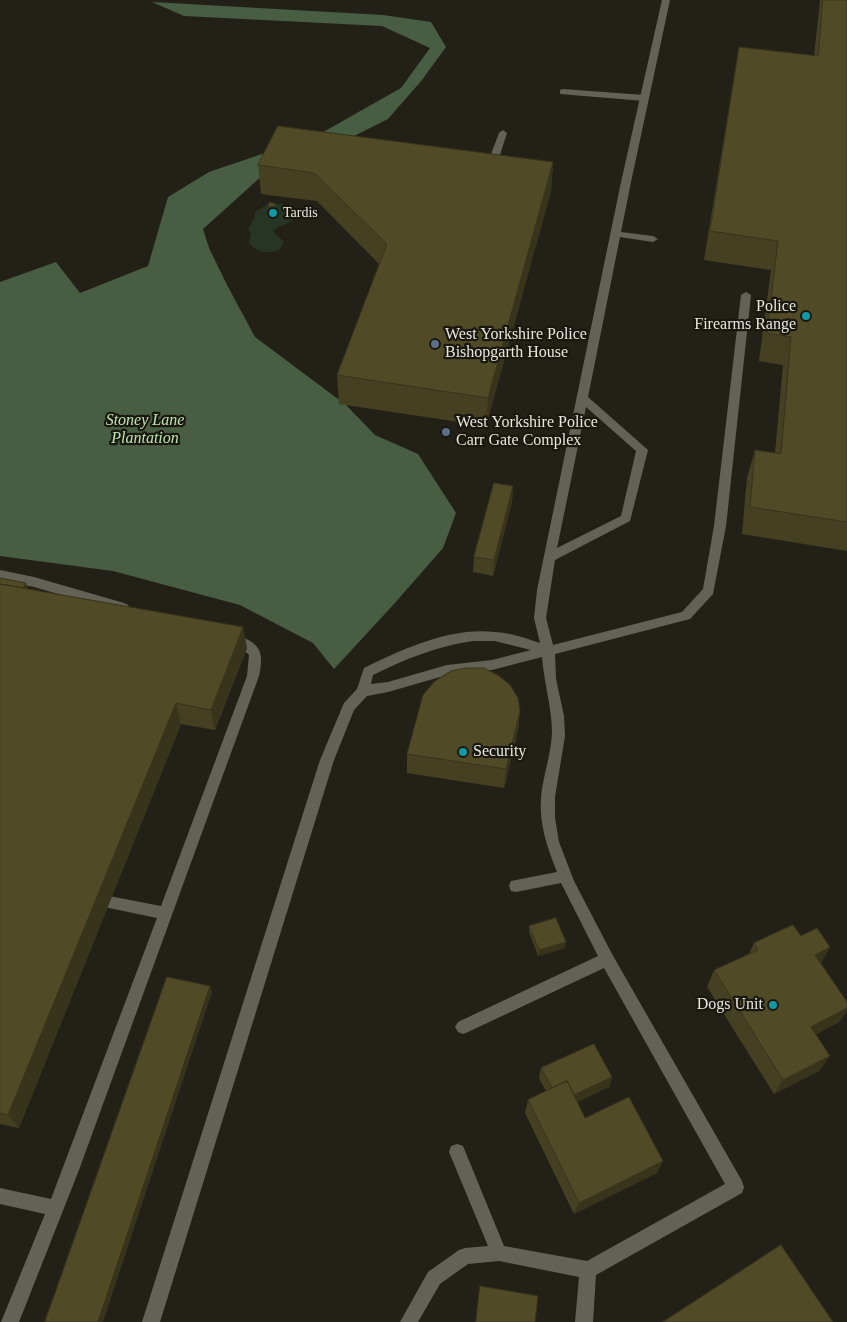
<!DOCTYPE html>
<html>
<head>
<meta charset="utf-8">
<style>
	body { margin:0 }
	canvas { display:block; background:#232117 }
</style>
</head>
<body>
<canvas width="847" height="1322"></canvas>
<script>
const c = document.querySelector('canvas').getContext('2d');
c.lineJoin = 'round';
function fillPath(path, color) { c.fillStyle = color; c.fill(path, 'evenodd'); }
function stroke(path, color, width, dash) { c.strokeStyle = color; c.lineWidth = width; c.lineCap = dash ? 'butt' : 'round'; c.setLineDash(dash || []); c.stroke(path); }
function write(font, color, halo, rows, align = 'center') {
  c.font = font + ' "Times New Roman",serif'; c.lineWidth = 4.5; c.setLineDash([]); c.textBaseline = 'middle'; c.strokeStyle = halo; c.fillStyle = color; for (const [text, x, y, turn = 0] of rows) {
    c.save(); c.translate(x, y); c.rotate((+turn || 0) * Math.PI / 180); c.textAlign = isNaN(turn) ? turn : align; if (halo) c.strokeText(text, 0, 0); c.fillText(text, 0, 0); c.restore();
  }
}
fillPath(new Path2D(`
	M268 204H283L293 208C299 224 280 224 273 231L284 242 279 250C267 254 258 253 249 243L251 233 248 229 255 217V212Z`), '#273525');
fillPath(new Path2D(`
	M152 2 383 15 431 22 446 47 422 80 388 119 330 148 284 156 203 229 209 248 227 285 255 337 346 405 375 435 418 454 456 513 443 548 394 604 334 669 313 643 240 605 113 571 0 556V282L56 262 80 293 148 266 168 197 209 172 318 135 401 88 430 48 382 26 184 16Z`), '#475e43');
fillPath(new Path2D(`
	M563 89 644 95 648 98 644 101 560 94V90Z
	M626 179 631 182 621 232 653 236 658 239 653 242 620 237 588 397 648 450 630 521 555 560 546 618 553 645 682 612 703 589 714 526 741 295 746 292 751 295 726 526 713 594 690 619 555 654 556 679 564 716 565 736 555 797V818L559 842 574 881 612 954 742 1181 744 1187 742 1193 596 1275 593 1322H575L579 1277 499 1261 468 1264 440 1284 418 1322H400L428 1272 459 1250 465 1248 488 1246 449 1152 451 1146 457 1144 463 1146 504 1246 587 1261 725 1184 604 968 468 1032 463 1034 458 1032 455 1027 458 1022 598 956 561 883 516 892 511 891 509 886 511 881 516 880 557 872C547 847 539 824 541 797 543 776 551 755 552 733 552 708 544 683 542 657L492 670 447 675 388 692 367 696 354 710 334 760 160 1322H142L320 760 344 703 357 689 364 668C403 649 450 627 495 632 511 633 525 638 540 643L534 618 537 590 621 182ZM586 407 636 451 621 516 557 548ZM473 641H495L531 650 492 660 447 665 388 682 371 684 373 675C405 659 437 646 473 641Z
	M0 570 34 577 124 603 128 605 130 608 128 611 124 613 34 587 0 580Z
	M230 633C256 641 266 647 259 676L79 1170 19 1322H1L45 1214 0 1204V1188L51 1199 157 918 109 908 104 907 102 902 104 897 109 896 161 906 247 676 249 655 240 647 226 641 224 638 226 635Z`), '#646256');
fillPath(new Path2D(`
	M503 130 507 133 495 170 493 172H487L485 170 499 133Z`), '#646256');
fillPath(new Path2D(`
	M662 0H670L631 182 626 185 621 182Z`), '#646256');
fillPath(new Path2D(`
	M820 0H847V551L742 534 747 478 755 450 775 453 783 365 759 361 771 270 704 260 734 76 739 47 814 56Z
	M553 162 551 191 486 426 339 404 337 375 379 264 317 201 261 194 258 165Z
	M270 202 277 212 275 216 269 214 268 206Z
	M513 486 512 502 493 576 473 572 474 557Z
	M0 578 28 589 247 648 215 730 181 724 19 1128 0 1124Z
	M520 711 518 731 504 788 407 773V754Z
	M529 926 565 948 538 956 529 932Z
	M801 936 830 947 821 963 847 1002V1011L839 1022 815 1035 819 1071 774 1094 707 987 714 970 749 954 754 943Z
	M541 1068 612 1077 609 1087 577 1102 585 1118 663 1161 657 1173 574 1214 525 1113 528 1100 546 1091 539 1078Z`), '#454022');
fillPath(new Path2D(`
	M553 162 551 191 486 426 488 398Z
	M276 204 277 212 275 216 274 207Z
	M513 486 512 502 493 576 494 560Z
	M26 583 29 590 18 599Z
	M243 627 247 648 215 730 211 710Z
	M176 703 181 724 19 1128 8 1115Z
	M520 711 518 731 504 788 506 769Z
	M566 942 565 948 538 956 539 950Z
	M830 947 820 964 815 955Z
	M210 986 212 992 103 1322H98Z
	M847 1008V1011L839 1022 801 1042 811 1027Z
	M830 1056 819 1071 774 1094 783 1080Z
	M612 1077 609 1087 569 1106 571 1096Z
	M663 1161 657 1173 574 1214 579 1203Z`), '#38341b');
const building = new Path2D(`
	M823 0H847V522L750 507 755 450 781 454 791 337 767 333 778 241 710 231 739 47 818 56Z
	M278 126 553 162 488 398 337 375 387 244 314 173 258 165Z
	M270 202 276 204 274 207 268 206Z
	M494 483 513 486 494 560 474 557Z
	M0 578 26 583 23 588 0 584Z
	M0 584 243 627 211 710 176 703 8 1115 0 1113Z
	M467 668H484L499 676 510 685 518 698 520 711 506 769 407 754 423 695 435 681 451 671Z
	M556 918 566 942 539 950 529 926Z
	M793 925 801 936 817 928 830 947 815 955 847 1002V1008L811 1027 830 1056 783 1080 714 970 758 950 754 943Z
	M167 977 210 986 98 1322H45Z
	M594 1044 612 1077 574 1095 567 1081 552 1088 541 1068Z
	M567 1081 585 1118 629 1097 663 1161 579 1203 528 1100Z
	M781 1245 833 1322H663Z
	M480 1286 538 1296 535 1322H476Z`);
fillPath(building, '#504a27');
stroke(building, '#38341b', 1);
for (const [x, y, r, color] of [
	[273,213,5,"#0f9aa8"],
	[806,316,5,"#0f9aa8"],
	[435,344,5,"#5c6f8a"],
	[446,432,5,"#5c6f8a"],
	[463,752,5,"#0f9aa8"],
	[773,1005,5,"#0f9aa8"]
]) { const dot = new Path2D(); dot.arc(x, y, r, 0, 2 * Math.PI); c.fillStyle = color; c.fill(dot); stroke(dot, '#1a180e', 2); }
write('14px', '#e8e7e0', '#1a180e', [
	["Tardis",283,213]
], 'left');
write('16px', '#e8e7e0', '#1a180e', [
	["Police",796,307,"right"],
	["Firearms Range",796,325,"right"],
	["West Yorkshire Police",445,335],
	["Bishopgarth House",445,353],
	["West Yorkshire Police",456,423],
	["Carr Gate Complex",456,441],
	["Security",473,752],
	["Dogs Unit",763,1005,"right"]
], 'left');
write('italic 16px', '#bbe6b3', '#1a180e', [
	["Stoney Lane",145,421],
	["Plantation",145,439]
]);
</script>
</body>
</html>
